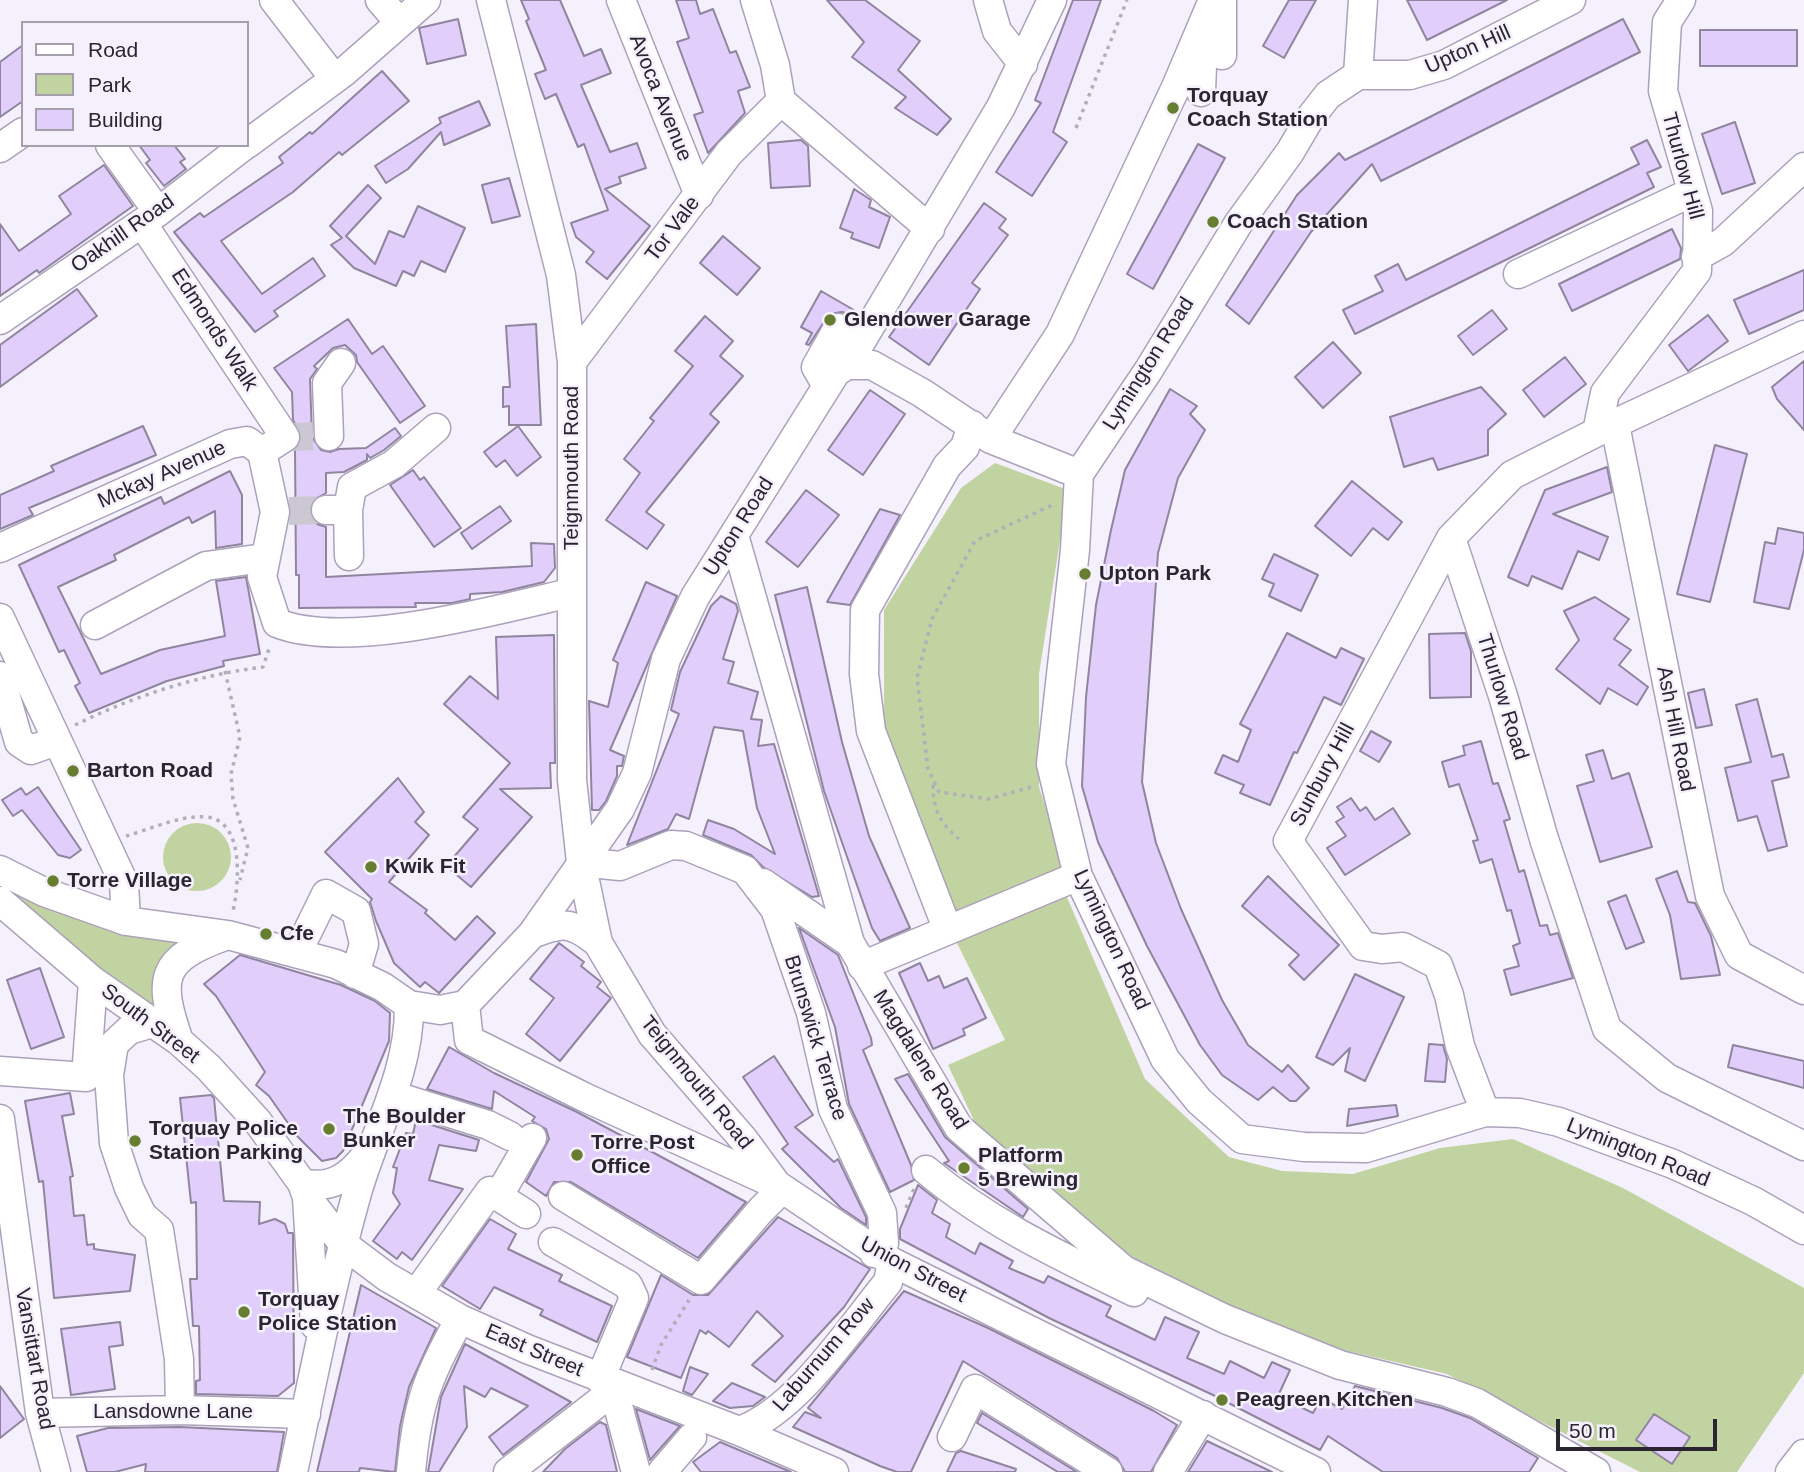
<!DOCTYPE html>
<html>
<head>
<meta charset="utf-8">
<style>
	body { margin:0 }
	#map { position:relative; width:1804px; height:1472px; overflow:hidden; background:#f5f1fc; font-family:Helvetica,sans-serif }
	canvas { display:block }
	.legend { position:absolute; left:21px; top:21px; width:228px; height:126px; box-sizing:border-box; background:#f5f1fc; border:2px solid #a49faa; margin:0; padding:9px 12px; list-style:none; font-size:21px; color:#2a2530 }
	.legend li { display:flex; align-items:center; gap:14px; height:35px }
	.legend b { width:35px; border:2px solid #a49faa }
	.scale { position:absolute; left:1556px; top:1419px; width:161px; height:32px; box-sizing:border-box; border:4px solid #2a2530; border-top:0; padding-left:9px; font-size:21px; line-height:24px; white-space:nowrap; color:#2a2530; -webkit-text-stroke:5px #f5f1fc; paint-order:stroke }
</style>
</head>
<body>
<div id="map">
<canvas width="1804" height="1472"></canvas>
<ul class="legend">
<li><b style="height:9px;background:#fff"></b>Road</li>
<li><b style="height:19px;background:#c1d3a0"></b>Park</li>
<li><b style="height:19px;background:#e1cefa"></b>Building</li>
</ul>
<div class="scale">50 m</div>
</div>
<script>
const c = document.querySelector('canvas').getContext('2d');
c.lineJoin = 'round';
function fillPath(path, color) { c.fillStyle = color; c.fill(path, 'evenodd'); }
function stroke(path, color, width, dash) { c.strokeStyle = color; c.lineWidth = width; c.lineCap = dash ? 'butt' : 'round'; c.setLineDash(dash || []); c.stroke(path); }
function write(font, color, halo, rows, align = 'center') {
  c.font = font + ' Helvetica,sans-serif'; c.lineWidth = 5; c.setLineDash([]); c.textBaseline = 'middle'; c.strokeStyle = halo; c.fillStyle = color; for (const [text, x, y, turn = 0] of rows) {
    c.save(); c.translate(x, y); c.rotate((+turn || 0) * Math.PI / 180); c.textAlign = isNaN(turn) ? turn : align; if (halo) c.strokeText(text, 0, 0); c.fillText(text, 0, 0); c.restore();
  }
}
fillPath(new Path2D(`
	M995 463 1068 490 1039 674V787L1065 866 950 914 884 727V610L961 488Z
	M163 857a34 34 0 1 1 68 0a34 34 0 1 1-68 0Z
	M0 870 228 935 171 966 179 1041 0 901Z
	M1066 895 1145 1079 1229 1157 1282 1171 1353 1174 1440 1148 1513 1139 1623 1188 1804 1288V1373L1737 1472H1640L1447 1374 1304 1341 1137 1260 1053 1197 976 1125 948 1065 1005 1040 955 939Z`), '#c1d3a0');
const building = new Path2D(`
	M521 0H560L584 56 601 49 611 73 581 85 610 152 637 143 646 168 619 177 621 183 605 189 650 226 607 279 586 262 594 252 576 237 571 223 608 210 584 144 578 147 556 94 545 99 535 74 546 70 526 21 529 19Z
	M676 0H696L700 14 713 9 730 53 736 51 750 87 738 91 745 113 708 153 694 115 703 112 677 42 689 38Z
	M827 0H865L920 41 898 70 951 119 937 135 895 108 906 97 852 57 864 42Z
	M1073 0H1101L1053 132 1067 142 1032 196 996 172 1041 103 1035 100Z
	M1289 0H1316L1284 58 1263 46Z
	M1407 0H1507L1427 40Z
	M458 19 466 55 427 64 419 28Z
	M1623 19 1640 52 1381 181 1372 164 1311 232 1249 324 1226 305 1297 195 1339 153 1345 160Z
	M1700 30H1797V66H1700Z
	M23 45V101L0 117V62Z
	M382 71 409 101 342 155 339 152 293 192 221 241 262 294 313 258 325 276 274 311 278 316 255 332 174 232 200 213 204 217 283 163 279 157 310 132 312 134Z
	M479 101 490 125 444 145 441 132 408 169 386 183 375 166 441 123 439 118Z
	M1735 122 1755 183 1722 194 1702 134Z
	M801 140 808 146 810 186 771 188 768 143Z
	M1647 140 1661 167 1647 173 1654 187 1355 334 1343 310 1383 291 1375 276 1398 264 1406 280 1639 164 1631 148Z
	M1198 144 1225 158 1153 289 1127 274Z
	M139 145H174L185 159 180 162 186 169 164 186 146 163 150 160Z
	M104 165 133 206 39 273 37 270 0 296V224L19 251 71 214 59 196Z
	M509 178 520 216 492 223 482 185Z
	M368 185 381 198 346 236 375 264 389 231 404 237 418 206 465 228 445 272 421 261 414 276 403 271 396 286 354 268 331 245 342 238 330 226Z
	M854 189 871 200 869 207 890 217 879 248 851 238 853 233 840 228Z
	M984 203 1006 219 999 228 1008 235 972 283 980 289 929 365 889 337Z
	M1672 229 1681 248 1680 259 1572 311 1559 284Z
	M723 236 760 268 737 295 700 263Z
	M1804 270V310L1749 334 1734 300Z
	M77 289 97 316 0 387V345Z
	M821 291 859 313 857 316 842 312 829 314 809 345 806 344 812 333 801 327Z
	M1492 310 1507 329 1473 355 1458 336Z
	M1708 315 1728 341 1688 371 1669 345Z
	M705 316 733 341 720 356 743 376 710 414 719 422 646 512 664 525 647 549 606 520 640 473 624 459 654 421 650 418 693 366 675 351Z
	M348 319 372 354 383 346 425 406 400 423 357 362 356 355 345 345 333 348 314 366 317 369 310 379 312 437 321 450 330 452 339 449 366 448 395 428 401 436 384 450 370 458 367 454V460L344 472 326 473V493L312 501 309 511 317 524 326 527V577L532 566 531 543 554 544 555 568 544 582 502 592 470 594V599L452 603H415L416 607 299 608V575H296L295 450 301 435 293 420 292 392 274 368Z
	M536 324 541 425H509V406L503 407V387H510L506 326Z
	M1333 342 1361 373 1323 408 1295 377Z
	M1565 357 1586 384 1544 417 1523 390Z
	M1804 361V430L1777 399 1772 387Z
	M1481 387 1506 414 1488 430V455L1438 470 1433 458 1404 467 1390 417Z
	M1170 389 1197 406 1190 414 1205 430 1178 478 1158 553 1142 782 1156 843 1181 909 1222 1000 1248 1045 1282 1072 1288 1065 1309 1088 1296 1101H1290L1273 1087 1258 1100 1222 1075 1200 1045 1147 946 1098 842 1082 786 1086 697 1096 605 1111 530 1125 470Z
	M870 390 905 414 863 475 828 450Z
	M143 426 156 455 29 508 33 515 0 529V495L54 471 51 466Z
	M518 426 541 457 517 476 505 460 496 467 484 452Z
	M1715 445 1747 454 1710 602 1677 594Z
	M1607 467 1612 492 1553 514 1608 537 1599 560 1578 551 1562 589 1532 576 1528 586 1508 577 1545 490Z
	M413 470 420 480 424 477 461 528 434 547 390 485Z
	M230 471 242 495V544L216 548 215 511 192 523 189 517 114 555 116 560 58 587 101 674 160 650 225 636 216 581 246 577 260 654 223 661 224 666 167 681 89 713 75 686 80 683 64 650 59 652 19 565 161 497 164 504Z
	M1352 481 1402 522 1388 540 1373 528 1351 556 1315 526Z
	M806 490 839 515 798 567 766 542Z
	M500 506 511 521 472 549 461 533Z
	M880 509 900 515 850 605 827 602Z
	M1778 528 1804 533V550L1789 609 1754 602 1765 542 1775 544Z
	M1274 554 1318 575 1301 611 1269 596 1274 584 1262 579Z
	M646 582 677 596 610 750 624 756 622 766H617V776L606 801 599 810H592L589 701 608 707 618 663 613 660Z
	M807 587 842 742 869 836 910 928 880 941 872 928 824 791 775 595Z
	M721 596 736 604 738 611 723 659 734 662 728 683 758 692 751 719 762 720 758 746 774 744 819 896 812 897 763 867 751 855 703 835 708 820 734 829 775 854 757 808 743 731 714 727 689 819 676 814 668 829 627 845 679 714 671 710 680 672 711 606Z
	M1595 597 1629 619 1614 639 1631 650 1619 665 1648 687 1637 705 1608 688 1600 704 1556 669 1579 640 1564 611Z
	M1287 633 1336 658 1341 648 1364 659 1341 705 1324 697 1297 753 1294 752 1270 805 1240 793 1244 785 1215 773 1223 755 1238 762 1251 730 1240 724Z
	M1465 633 1471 651V697L1430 698 1429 634Z
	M554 635 555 763H550L551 788 500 789 532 817 471 887 446 866 478 829 463 817 510 763 444 704 470 676 498 699 496 637Z
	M1704 689 1712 725 1696 728 1688 693Z
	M1757 699 1772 757 1783 754 1789 777 1772 781 1787 846 1768 851 1757 816 1738 821 1725 768 1751 762 1736 705Z
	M1371 731 1391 742 1379 762 1360 751Z
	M1481 741 1493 784 1498 783 1510 819 1504 821 1519 872 1524 870 1540 926 1547 925 1550 935 1558 933 1573 978 1511 995 1504 970 1519 966 1513 946 1520 943 1511 910 1507 911 1492 859 1480 863 1473 841 1478 840 1459 784 1449 787 1442 762 1465 755 1463 746Z
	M1603 750 1612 779 1629 773 1652 847 1600 862 1577 786 1594 781 1586 755Z
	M398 778 424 812 415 822 429 835 389 882 427 910 425 913 455 940 477 916 495 933 439 993 425 982 420 987 394 963 376 921 370 902 372 899 325 852Z
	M38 787 81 850 70 858 58 855 22 810 13 816 2 800 21 788 26 795Z
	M1351 798 1360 811 1366 807 1375 820 1393 808 1410 834 1345 875 1327 848 1346 836 1336 822 1344 817 1337 807Z
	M1677 871 1688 902 1695 903 1711 936 1720 975 1681 979 1670 915 1656 879Z
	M1268 876 1339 945 1304 980 1289 965 1299 955 1242 906Z
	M1626 895 1644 942 1626 949 1608 902Z
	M799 928 838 955 871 1038 872 1045 863 1050 911 1165 914 1180 890 1192 849 1104 835 1027Z
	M559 943 584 962 581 966 601 982 597 987 611 998 560 1061 526 1034 554 998 530 979Z
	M240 955 341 985 375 1001 390 1013 389 1041 343 1151 336 1158 322 1161 297 1136 269 1096 256 1085 265 1072 216 996 204 984Z
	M920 963 928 981 939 976 944 988 967 978 986 1018 963 1029 965 1035 933 1049 899 973Z
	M40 968 64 1037 31 1049 7 980Z
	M1355 974 1404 997 1365 1081 1345 1071 1350 1048 1333 1065 1316 1057Z
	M1429 1044 1443 1045 1447 1059 1445 1082 1425 1081Z
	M1733 1045 1804 1061V1088L1728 1067Z
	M449 1047 494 1073 577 1112 746 1202 698 1258 571 1182H554L546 1196 526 1182 549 1139 546 1129 532 1121 535 1117 494 1091 492 1109 427 1089Z
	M774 1056 813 1115 795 1127 834 1162 838 1159 866 1217V1225L841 1208 782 1149 788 1144 743 1077Z
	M908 1074 945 1137 1028 1209 1023 1217 944 1163 949 1161 895 1079Z
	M70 1093 74 1114 62 1116 73 1176 70 1177 74 1216 84 1215 87 1245 94 1244V1249L135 1255 130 1291 54 1298 43 1181 39 1182 25 1101Z
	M211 1095 214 1098 224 1201 260 1202 259 1224 275 1219 285 1224 288 1233H293L294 1383 278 1396 196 1394V1381L200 1380 199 1326H193L190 1279H197L196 1202 191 1203 180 1098Z
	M1396 1105 1398 1116 1347 1126 1349 1109Z
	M416 1120 479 1140 476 1151 439 1145 429 1180 463 1189 412 1260 402 1252 397 1259 373 1241 400 1204 393 1193 397 1168 393 1167 406 1133 413 1134Z
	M918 1185 937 1200 932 1213 950 1224 946 1237 975 1254 980 1243 1013 1261 1009 1268 1044 1283 1048 1276 1111 1306 1106 1316 1155 1340 1165 1317 1199 1332 1187 1358 1206 1366 1224 1374 1230 1361 1264 1378 1272 1362 1290 1370 1278 1396 1313 1413 1321 1398 1342 1409 1355 1386 1442 1408 1470 1418 1538 1458 1529 1472H1383L1328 1436 1320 1450 1213 1395 1049 1318 900 1239V1229Z
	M778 1217 870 1269 844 1307 775 1382 752 1365 783 1336 757 1311 729 1347 708 1331 706 1334 700 1330 681 1378 627 1357 661 1275 693 1295H708Z
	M490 1219 516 1234 508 1249 562 1275 559 1281 612 1306 597 1342 540 1315 543 1310 494 1287 480 1309 442 1286Z
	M361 1285 436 1328 409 1387 400 1426 395 1472 360 1468 359 1472H317Z
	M904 1291 988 1328 1154 1411 1177 1425 1151 1472H1125L1117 1458 963 1361 911 1472H897L880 1466 793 1427 805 1412 821 1418 808 1408Z
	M120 1322 123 1345 109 1347 115 1389 71 1395 61 1329Z
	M465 1344 571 1402 503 1455 489 1437 528 1406 491 1388 485 1397 464 1386 467 1427 439 1472H428L441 1397Z
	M690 1367 708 1374 692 1395 683 1391Z
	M732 1383 765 1397 753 1406 730 1408 713 1401Z
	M0 1386 24 1419 0 1438Z
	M636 1409 680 1426 650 1460Z
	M982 1413 1077 1472H1058L977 1423Z
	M1654 1414 1690 1437 1672 1464 1636 1440Z
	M600 1422 606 1425 617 1472H543L565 1449Z
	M180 1427 284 1432 277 1472H145L146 1464 115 1472H87L77 1436 108 1428Z
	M1207 1441 1272 1472H1188Z
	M720 1442 791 1472H701L693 1462Z
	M961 1451 1016 1469 1015 1472H947L956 1453Z`);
fillPath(building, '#e1cefa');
stroke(building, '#90859e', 2);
stroke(new Path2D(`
	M285 437 329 436
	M289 511 326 510`), '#ccc8d3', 28, [28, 14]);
const minor = new Path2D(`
	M274 0 334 78
	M380 0 400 23
	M491 0 561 275 572 362V780L581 862 598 943 652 1034 744 1140 777 1185
	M621 0 699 195
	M988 0 997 31 1023 64
	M1222 0V55
	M1358 75 1328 95 1310 118 1290 152 1238 224 1148 371 1079 474 1075 550 1051 764 1078 876 1165 1059 1199 1101 1242 1139 1304 1147 1366 1148 1485 1112 1520 1113 1559 1122 1673 1164 1753 1201 1804 1230
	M1358 75H1410L1444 65 1571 0
	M1358 75 1363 0
	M1201 92 1203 39
	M781 101 930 229
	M247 144 344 72 426 0
	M110 145 158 212
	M0 148 23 132
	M142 223 285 437 262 452
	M1696 257 1723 242 1804 167
	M1518 274 1692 192
	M0 320 158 212 245 145
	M572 362 729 153 781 101 775 65 755 0
	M847 365H872L922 393 991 439 1079 474
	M827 386 816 367 838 328 865 335
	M1615 425 1710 896 1739 955 1804 990
	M1597 432 1605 393 1697 271 1698 211 1663 91 1667 22 1681 0
	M329 436 327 383 341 363
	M991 439 1060 334 1176 87 1213 0
	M326 510H348L352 487 394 464 436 428
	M348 510 349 556
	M734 535 850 943 959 1128 1124 1270 1225 1319 1340 1365 1447 1392 1477 1403 1596 1472
	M1451 538 1503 696 1544 839 1607 1029 1667 1078 1804 1146
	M0 548 230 444 247 441 262 452 275 512 262 577 277 623C347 651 497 610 570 593
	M0 618 124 883 126 921
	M95 625 206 566 264 558
	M0 676 19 742 31 750 56 741
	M581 862 620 866 671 845 686 846 745 870 775 909 811 1013 833 1109 882 1213 884 1243 874 1253
	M0 870 44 892 126 921 228 935 336 964 383 987 409 1005 440 1010 465 1005 532 934 620 809 637 773 666 659 695 597 836 372 847 365 1001 107 1052 0
	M763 883 850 943
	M0 901 93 981 179 1041 209 1068 258 1122 302 1183 307 1197 343 1244 387 1277 460 1319 527 1349 739 1431 834 1472
	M947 928 871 731 864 674 865 610 947 466 965 447 972 425
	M532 934C563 922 571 921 598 943
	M297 953 326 894 356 911 364 944 355 974
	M862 966 1078 876
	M465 1005 469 1040 584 1097 777 1185 892 1262 1316 1472
	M152 1023 129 1030 114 1044 109 1075 114 1143 129 1188 142 1215 159 1230 179 1359 180 1410
	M179 1041C157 978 160 959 225 936
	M0 1071 86 1077 93 981
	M392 1095 488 1125 510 1136
	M1485 1112 1460 1046 1449 995 1438 965 1403 947 1382 949 1363 946 1288 841 1451 538 1512 475 1597 432 1804 335
	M0 1119 40 1413 56 1472
	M926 1170C989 1223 1060 1256 1134 1292
	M302 1183C331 1190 349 1177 366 1155
	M563 1196 701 1280 761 1210 782 1189
	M498 1197 532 1138
	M307 1198 315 1325
	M553 1242 628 1285 634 1298 600 1379
	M416 1294 490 1191 526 1214
	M612 1384 636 1472
	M40 1413 180 1410 306 1414
	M739 1431C797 1411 849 1329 888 1282L892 1262
	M952 1437 975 1389 1108 1472
	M293 1472C313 1378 331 1285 357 1193 375 1130 410 1072 409 1005
	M411 1472C417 1405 427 1377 460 1319
	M508 1472 604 1398 612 1384
	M662 1472 692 1437
	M1168 1472 1203 1415
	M1790 1472 1804 1454`);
stroke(minor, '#aca1bb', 31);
stroke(new Path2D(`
	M1076 128 1127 0
	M225 671 240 737 231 774 233 799 248 848 240 880
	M75 725C134 696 198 675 263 667L270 646
	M933 785C933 810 940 823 959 839
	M1031 787 989 799 939 792 928 769 917 678 932 619 975 541 1052 505
	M126 836C151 829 180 815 206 817 245 820 239 885 233 911
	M906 1208 914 1189
	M652 1370 661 1345 689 1300`), '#b3afba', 3.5, [3.5, 5]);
stroke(minor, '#fff', 28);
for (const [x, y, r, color] of [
	[1173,108,7,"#677e30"],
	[1213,222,7,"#677e30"],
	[830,320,7,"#677e30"],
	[1085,574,7,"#677e30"],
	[73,771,7,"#677e30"],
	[371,867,7,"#677e30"],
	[53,881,7,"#677e30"],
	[266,934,7,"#677e30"],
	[329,1129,7,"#677e30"],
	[135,1141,7,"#677e30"],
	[577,1155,7,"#677e30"],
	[964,1168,7,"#677e30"],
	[244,1312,7,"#677e30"],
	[1222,1400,7,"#677e30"]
]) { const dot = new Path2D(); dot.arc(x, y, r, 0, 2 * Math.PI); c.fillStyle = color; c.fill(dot); stroke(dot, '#f5f1fc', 2.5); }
write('21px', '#2a2530', '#f5f1fc', [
	["Upton Hill",1468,50,-24],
	["Avoca Avenue",660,98,68],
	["Thurlow Hill",1682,166,75],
	["Tor Vale",673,229,-53],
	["Oakhill Road",123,234,-35],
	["Edmonds Walk",214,330,57],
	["Lymington Road",1149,364,-58],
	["Teignmouth Road",572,468,-90],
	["Mckay Avenue",162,475,-24],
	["Upton Road",739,527,-58],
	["Thurlow Road",1502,697,73],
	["Ash Hill Road",1675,729,79],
	["Sunbury Hill",1323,775,-62],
	["Lymington Road",1111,940,65],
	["South Street",150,1024,37],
	["Brunswick Terrace",815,1038,73],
	["Magdalene Road",920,1060,58],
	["Teignmouth Road",696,1083,51],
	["Lymington Road",1638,1153,22],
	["Union Street",913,1270,28],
	["East Street",534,1351,23],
	["Laburnum Row",824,1355,-49],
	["Vansittart Road",34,1359,80],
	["Lansdowne Lane",173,1412]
]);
write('bold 21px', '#2a2530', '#f5f1fc', [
	["Torquay",1187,96],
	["Coach Station",1187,120],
	["Coach Station",1227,222],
	["Glendower Garage",844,320],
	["Upton Park",1099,574],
	["Barton Road",87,771],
	["Kwik Fit",385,867],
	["Torre Village",67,881],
	["Cfe",280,934],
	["The Boulder",343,1117],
	["Bunker",343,1141],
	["Torquay Police",149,1129],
	["Station Parking",149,1153],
	["Torre Post",591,1143],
	["Office",591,1167],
	["Platform",978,1156],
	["5 Brewing",978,1180],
	["Torquay",258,1300],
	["Police Station",258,1324],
	["Peagreen Kitchen",1236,1400]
], 'left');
</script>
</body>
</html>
